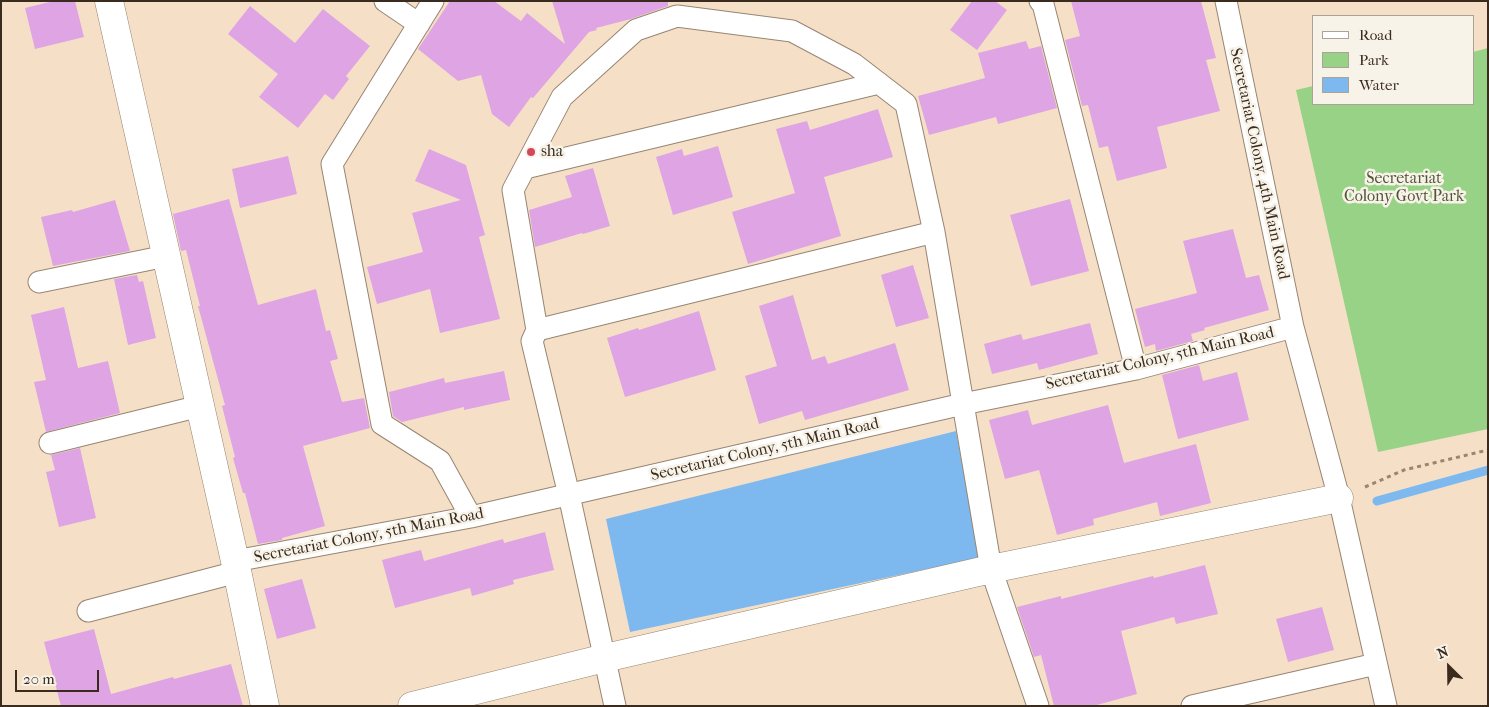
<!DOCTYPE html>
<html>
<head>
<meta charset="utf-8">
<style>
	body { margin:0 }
	#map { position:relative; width:1489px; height:707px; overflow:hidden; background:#f5e0c7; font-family:"IM FELL French Canon",serif }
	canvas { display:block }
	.frame { position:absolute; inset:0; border:2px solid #3b2a1e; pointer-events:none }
	.legend { position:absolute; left:1312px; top:15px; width:162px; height:90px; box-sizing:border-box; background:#f7f3e8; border:1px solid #aca397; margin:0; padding:6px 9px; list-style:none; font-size:15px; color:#3b2a1e }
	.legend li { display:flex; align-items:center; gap:10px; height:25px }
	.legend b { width:25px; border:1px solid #aca397 }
	.north { position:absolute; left:1424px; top:642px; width:50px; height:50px; -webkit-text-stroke:4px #f7f3e8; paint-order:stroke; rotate:337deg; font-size:14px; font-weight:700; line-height:20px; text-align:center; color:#3b2a1e }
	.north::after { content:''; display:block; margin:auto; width:18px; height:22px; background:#3b2a1e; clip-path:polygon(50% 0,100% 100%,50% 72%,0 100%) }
	.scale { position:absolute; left:15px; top:670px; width:84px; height:22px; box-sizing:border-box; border:2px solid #3b2a1e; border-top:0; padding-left:6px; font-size:15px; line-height:18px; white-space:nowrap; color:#3b2a1e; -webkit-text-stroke:4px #f7f3e8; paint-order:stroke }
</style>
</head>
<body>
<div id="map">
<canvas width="1489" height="707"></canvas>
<div class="frame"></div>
<ul class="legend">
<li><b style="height:6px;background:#fff"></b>Road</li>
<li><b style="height:14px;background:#97d286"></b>Park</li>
<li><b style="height:14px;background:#7db9ef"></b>Water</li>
</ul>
<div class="north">N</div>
<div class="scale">20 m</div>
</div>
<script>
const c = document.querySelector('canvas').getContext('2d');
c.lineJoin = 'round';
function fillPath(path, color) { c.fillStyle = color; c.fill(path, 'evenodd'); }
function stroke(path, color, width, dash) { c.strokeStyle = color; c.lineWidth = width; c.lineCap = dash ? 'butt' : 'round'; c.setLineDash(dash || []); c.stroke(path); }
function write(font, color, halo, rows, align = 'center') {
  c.font = font + ' "IM FELL French Canon",serif'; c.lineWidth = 5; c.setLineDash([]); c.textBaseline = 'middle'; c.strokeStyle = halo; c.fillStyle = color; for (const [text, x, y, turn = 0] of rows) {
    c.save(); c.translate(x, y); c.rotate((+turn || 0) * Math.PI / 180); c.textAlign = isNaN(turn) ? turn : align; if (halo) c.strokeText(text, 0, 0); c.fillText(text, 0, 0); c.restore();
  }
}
fillPath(new Path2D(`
	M1488 48V429L1378 452 1296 90 1313 86V104H1473V52Z`), '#97d286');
fillPath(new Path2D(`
	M956 431 979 558 630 632 606 519Z`), '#7db9ef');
stroke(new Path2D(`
	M1377 501 1488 470`), '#7db9ef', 9);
fillPath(new Path2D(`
	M54 1H75L84 37 35 49 25 8Z
	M450 1H494L521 21 527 13 565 44 552 1H668V6L631 19 596 28 597 30 589 32 533 98 531 97 509 127 492 114 481 75 458 81 418 49Z
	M972 1H995L1007 10 977 50 950 30Z
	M1071 1H1201L1216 58 1206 60 1220 111 1157 127 1167 168 1117 181 1108 146 1099 148 1088 105 1082 106 1065 40 1080 36Z
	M250 6 295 43 323 9 370 46 346 76 349 79 333 100 325 94 298 128 259 97 278 74 228 34Z
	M1026 41 1029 49 1041 46 1057 108 998 124 996 117 929 135 918 96 985 78 978 53Z
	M878 109 893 157 824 177 841 236 748 264 732 212 795 193 776 129 807 121 810 130Z
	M718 146 733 197 673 215 656 157 682 149 684 156Z
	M429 149 466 165 485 235 479 237 500 319 440 333 430 289 377 304 367 267 423 252 412 213 461 200 415 181Z
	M288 156 297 194 240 208 232 169Z
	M593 168 610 226 583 234 582 233 535 247 529 210 572 197 565 176Z
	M229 199 258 305 316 289 326 331 330 330 338 359 330 361 342 402 364 398 370 428 303 446 325 526 282 538V540L258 544 245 493H243L233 458 235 457 222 406 225 405 198 306H200L186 250 181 251 173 214Z
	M1070 199 1089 271 1031 286 1010 215Z
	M115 200 130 251 53 266 41 217 72 210 73 212Z
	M1233 229 1246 278 1259 275 1269 310 1204 328 1205 330 1191 334 1193 341 1156 351 1155 344 1145 347 1135 309 1197 293 1183 241Z
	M913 265 929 318 896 327 881 275Z
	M137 275 139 282 143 281 156 338 128 345 114 279Z
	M793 295 812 360 825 356 828 364 895 343 909 390 805 420 802 411 759 424 745 376 777 366 759 306Z
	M64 307 78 368 108 361 120 413 46 432 34 382 46 380 31 315Z
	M699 311 716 370 625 397 607 338 638 328 639 330Z
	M1090 323 1098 354 1039 370 1037 363 992 374 984 344 1021 334 1023 340Z
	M1199 365 1203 381 1237 372 1249 420 1178 439 1162 375Z
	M504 371 510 400 464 410V407L402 422 393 416 389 392 444 378 445 383Z
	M1108 405 1124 463 1196 444 1211 503 1160 516 1157 502 1093 519 1094 525 1057 535 1039 470 1005 479 989 420 1028 410 1032 425Z
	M80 448 96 518 59 527 46 472 55 470 51 455Z
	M545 532 554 570 513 580 514 584 472 596 470 588 395 608 382 560 421 550 424 561 503 539 504 543Z
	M1205 565 1218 614 1176 624 1174 617 1121 631 1137 694 1093 706H1054L1041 655 1034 657 1017 607 1061 596V599L1153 576 1154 578Z
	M302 579 316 628 277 639 264 589Z
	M1322 607 1334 650 1288 662 1276 619Z
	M94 629 111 694 173 677 174 679 231 664 243 706H61L44 642Z`), '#dea4e4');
const minor = new Path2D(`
	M385 1 419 24
	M433 1 332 164 382 424 440 461 471 517
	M1040 1 1043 4 1136 369
	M1226 1 1293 327 1339 498 1386 706
	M525 168 879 83
	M39 282 166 256
	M537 330 934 232
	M50 443 200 406
	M235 561 471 517 963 404 1136 369 1293 327
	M88 611 237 572
	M615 706 569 495 532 341 537 330 513 190 562 97 636 30 677 16 792 31 854 64 906 104 934 232 991 569 1038 706
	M1192 706 1376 664`);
const tertiary = new Path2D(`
	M109 1 235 561 265 706
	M412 706 605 658 991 569 1339 498`);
stroke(minor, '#988572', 23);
stroke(tertiary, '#988572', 29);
stroke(new Path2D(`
	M1365 487 1404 470 1488 450`), '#988572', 3, [4, 4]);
stroke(minor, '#fff', 21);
stroke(tertiary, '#fff', 28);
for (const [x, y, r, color] of [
	[531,152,5,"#d1495b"]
]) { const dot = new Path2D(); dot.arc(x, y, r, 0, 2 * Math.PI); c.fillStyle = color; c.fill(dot); stroke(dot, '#f7f3e8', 2); }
write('16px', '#3b2a1e', '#f7f3e8', [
	["sha",541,152]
], 'left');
write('16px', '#3b2a1e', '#f7f3e8', [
	["Secretariat Colony, 4th Main Road",1259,164,78],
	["Secretariat Colony, 5th Main Road",1160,359,-13],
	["Secretariat Colony, 5th Main Road",765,450,-13],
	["Secretariat Colony, 5th Main Road",369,536,-11]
]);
write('16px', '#525438', '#f7f3e8', [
	["Secretariat",1404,179],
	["Colony Govt Park",1404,197]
]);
</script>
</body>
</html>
